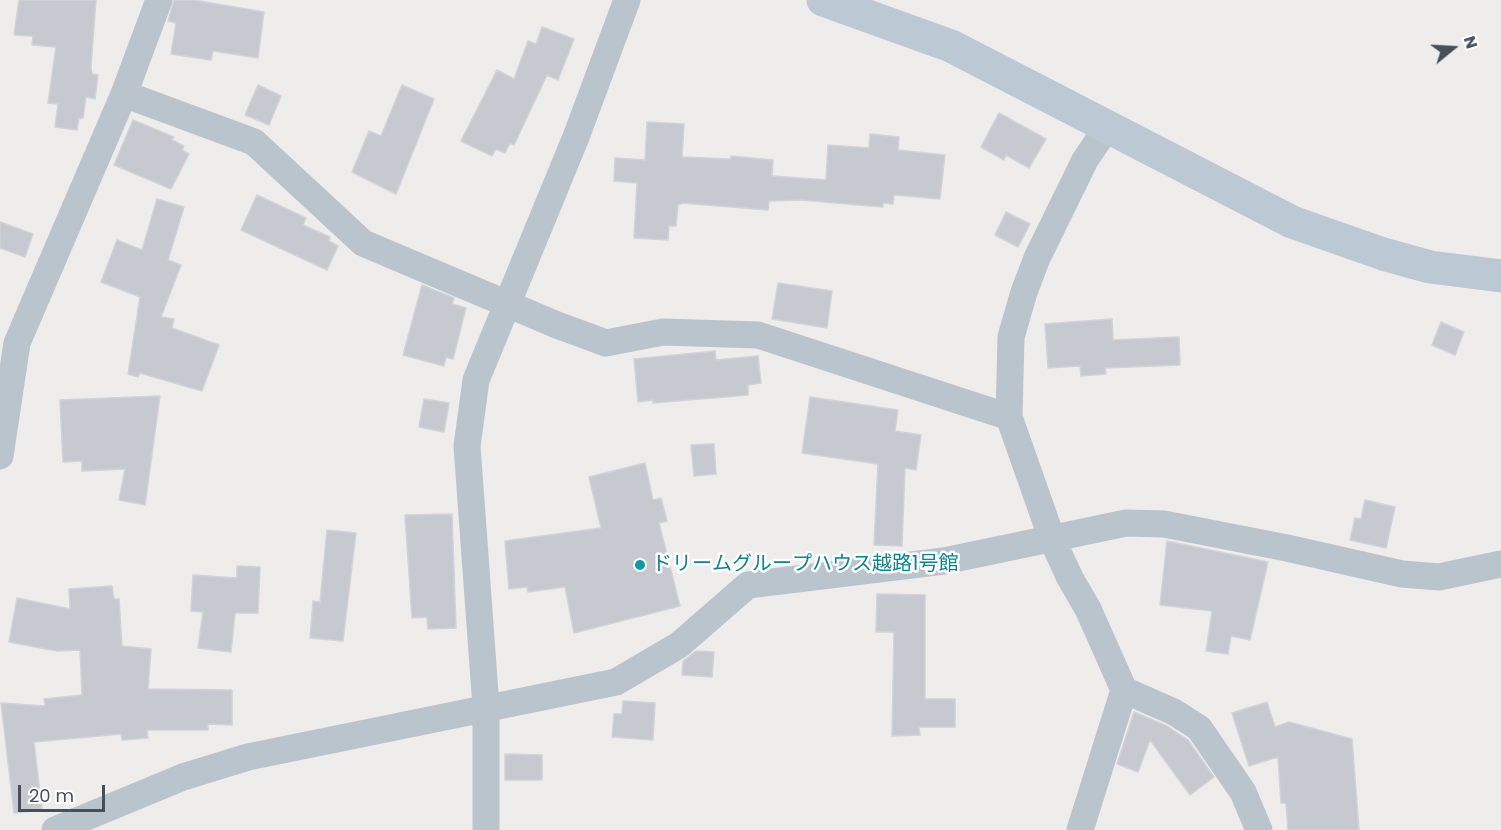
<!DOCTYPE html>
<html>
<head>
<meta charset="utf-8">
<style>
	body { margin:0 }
	#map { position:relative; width:1501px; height:830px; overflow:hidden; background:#efecec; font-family:Poppins,sans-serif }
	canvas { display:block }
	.north { position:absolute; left:1423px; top:18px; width:60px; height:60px; -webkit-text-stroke:4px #fff; paint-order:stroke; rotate:72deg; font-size:16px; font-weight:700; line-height:24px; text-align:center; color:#45505a }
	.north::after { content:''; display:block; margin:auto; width:21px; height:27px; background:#45505a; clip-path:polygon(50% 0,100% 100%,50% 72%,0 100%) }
	.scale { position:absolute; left:18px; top:785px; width:87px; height:27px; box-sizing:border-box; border:3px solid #45505a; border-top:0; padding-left:8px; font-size:18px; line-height:21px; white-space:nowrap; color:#45505a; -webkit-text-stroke:4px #fff; paint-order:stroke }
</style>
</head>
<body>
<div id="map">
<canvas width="1501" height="830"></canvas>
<div class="north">N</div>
<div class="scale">20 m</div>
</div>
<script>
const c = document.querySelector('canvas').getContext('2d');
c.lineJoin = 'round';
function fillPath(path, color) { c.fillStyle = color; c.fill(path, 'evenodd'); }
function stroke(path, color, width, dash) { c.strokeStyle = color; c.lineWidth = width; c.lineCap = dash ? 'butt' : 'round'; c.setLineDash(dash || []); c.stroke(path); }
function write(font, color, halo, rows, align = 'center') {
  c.font = font + ' Poppins,"Noto Sans JP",sans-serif'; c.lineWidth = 5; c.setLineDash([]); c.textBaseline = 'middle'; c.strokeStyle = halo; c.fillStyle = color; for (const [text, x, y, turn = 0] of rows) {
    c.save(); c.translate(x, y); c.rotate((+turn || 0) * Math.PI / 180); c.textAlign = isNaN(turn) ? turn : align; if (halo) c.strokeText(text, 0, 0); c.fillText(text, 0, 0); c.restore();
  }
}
const building = new Path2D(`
	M19 0H96L91 67 92 74 98 75 95 99 86 97 83 118H79L77 130 55 127 58 104 48 103 56 47 32 45 33 36 14 35Z
	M174 0H194L264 12 258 58 213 51 211 60 171 54 176 23 168 21Z
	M542 27 574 39 558 80 547 75 514 145 510 143 505 153 496 149 492 156 461 141 497 70 514 79 528 41 536 44Z
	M258 85 281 96 269 125 245 115Z
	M402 85 434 99 396 194 352 172 369 131 381 136Z
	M999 113 1046 139 1029 168 1006 155 1004 160 981 147Z
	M133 120 174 137 172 140 184 146 182 150 189 154 171 189 114 165Z
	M647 122 684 124 682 157 731 159V156L773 160 772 176 826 180 828 145 869 148 870 134 899 137 898 150 945 155 940 199 894 195 893 204 883 203V207L801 200 769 201 768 210 683 203 678 205 676 226H669L668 240 634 238 637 183 614 181 615 158 645 160Z
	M257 195 306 218 303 225 330 237 329 241 338 246 327 270 241 230Z
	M157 199 184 207 168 260 181 265 161 317 174 319 172 328 219 345 202 391 140 373 138 377 128 374 140 297 101 282 117 240 142 250Z
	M1006 212 1030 224 1018 247 995 235Z
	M0 222 33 234 25 257 0 248Z
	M778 283 832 291 827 328 772 319Z
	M422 285 454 298 452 304 466 308 453 359 446 357 444 366 403 355Z
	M1112 319 1113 340 1179 337 1180 365 1105 368 1106 374 1081 376 1080 366 1048 368 1045 324Z
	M1441 322 1464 332 1455 355 1432 345Z
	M715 351 716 360 758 356 761 383 748 385V395L653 403V400L638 402 634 359Z
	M160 396 145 505 119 500 125 469 82 471V461L63 462 60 400Z
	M810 397 898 410 895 431 921 435 916 470 905 468 902 546 874 545 878 464 802 453Z
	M424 399 449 403 444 432 419 427Z
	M714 444 716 474 694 476 691 445Z
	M645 463 653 500 661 498 667 521 659 523 680 606 574 633 565 587 528 592 527 587 509 589 505 541 601 528 589 477Z
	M1365 500 1395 507 1386 548 1350 540 1355 518 1361 519Z
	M452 514 456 628 428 629 427 617 412 618 405 515Z
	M327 530 356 533 343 641 310 638 313 601 320 602Z
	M1167 541 1268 562 1250 640 1231 636 1228 654 1206 651 1212 611 1160 605Z
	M237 566 260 567 258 613H235L231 652 198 648 203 612 191 611 193 575 237 578Z
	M112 586 114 599H119L122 646 151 649 148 689 232 690V725L208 724V730H147L148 738 122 740 121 734 34 742 42 810 14 813 1 703 45 706 44 699 82 695 80 650 57 651 9 642 17 598 70 609 69 589Z
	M877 594 925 595V699H955V727H919L920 735 892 736 894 632H876Z
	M696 651 714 652 712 677 682 675 683 661Z
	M623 701 655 703 653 740 612 737 614 714H622Z
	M1267 702 1275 727 1289 722 1352 739 1359 830H1288L1286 803H1281L1278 757 1249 766 1232 713Z
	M1134 712 1167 726 1188 740 1214 777 1190 795 1150 740 1138 772 1117 764Z
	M505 754 542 755V780H505Z`);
fillPath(building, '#c6c9cf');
stroke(building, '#d0d3d8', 1.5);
stroke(new Path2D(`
	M124 94 254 142 363 243 557 325 606 343 663 332 758 335 1009 417
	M0 456 17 343 124 94 159 0
	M1124 690 1174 712 1199 728 1243 792 1259 830
	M55 830 183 777 248 757 616 682 679 645 748 585 944 561 1126 523 1164 524 1287 548 1402 574 1439 577 1501 564
	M486 830V707L467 446 476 380 576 137 627 0
	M1080 830 1124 690 1088 609 1070 578 1052 539 1009 417 1011 337 1024 292 1037 258 1085 160 1108 126`), '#bac4cc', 27);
stroke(new Path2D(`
	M823 0 951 46 1292 222 1383 254 1430 267 1501 276`), '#bcc8d4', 33);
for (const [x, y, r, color] of [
	[640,565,6,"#0f9aa8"]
]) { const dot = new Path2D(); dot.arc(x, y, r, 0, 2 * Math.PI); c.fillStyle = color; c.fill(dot); stroke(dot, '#fff', 2); }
write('20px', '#0d838f', '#fff', [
	["ドリームグループハウス越路1号館",652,565]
], 'left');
</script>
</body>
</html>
